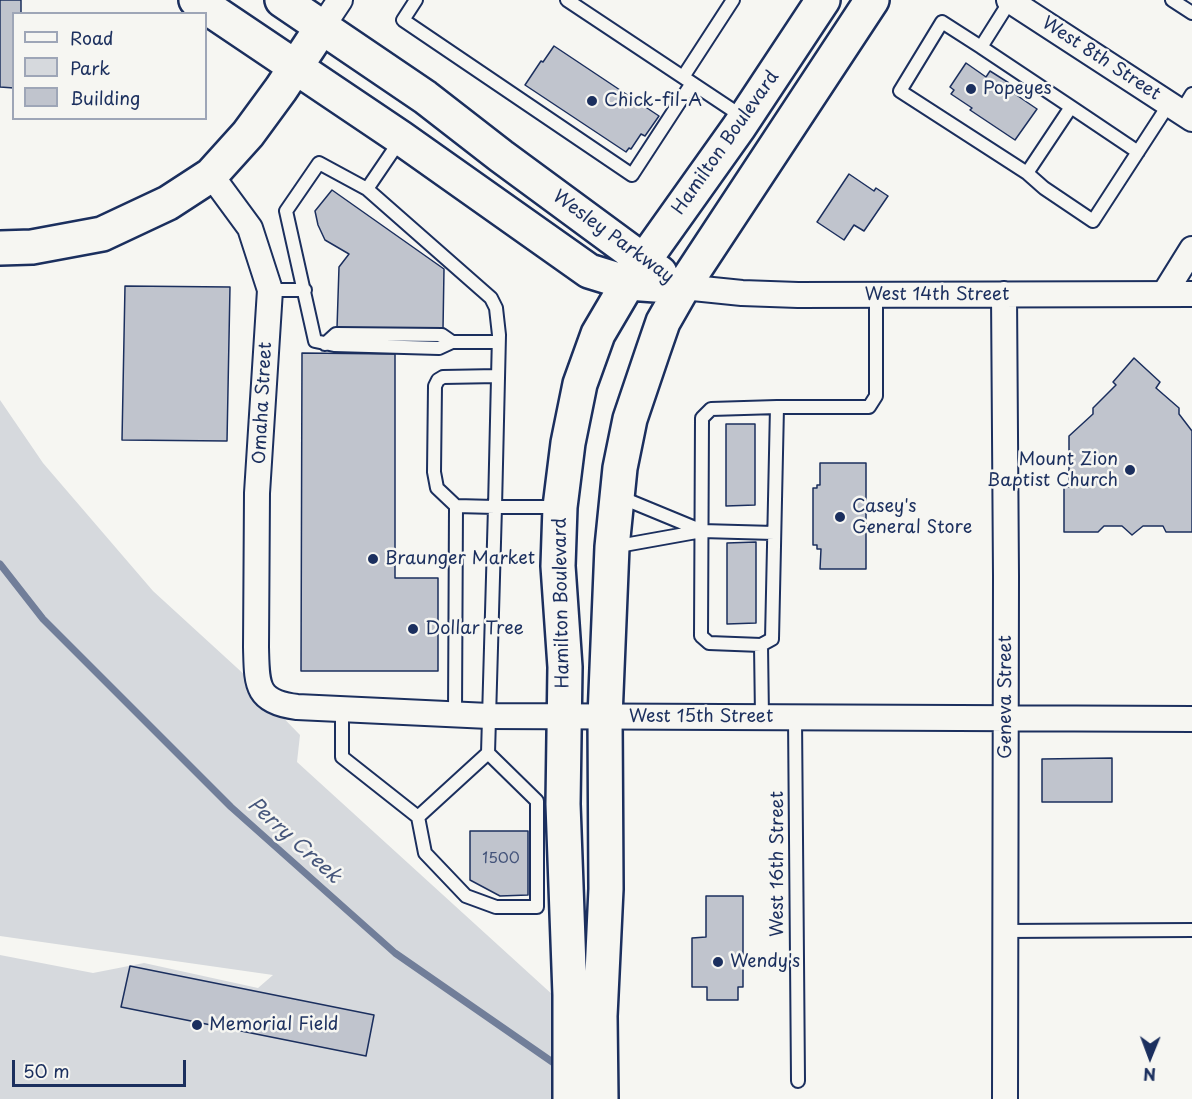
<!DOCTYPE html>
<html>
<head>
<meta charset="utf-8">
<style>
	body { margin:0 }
	#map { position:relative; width:1192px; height:1099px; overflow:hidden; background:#f6f6f2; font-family:"Playpen Sans",sans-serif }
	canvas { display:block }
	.legend { position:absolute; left:12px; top:12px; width:195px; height:108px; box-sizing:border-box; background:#f6f6f2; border:2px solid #9ea6b7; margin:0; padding:8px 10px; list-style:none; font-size:18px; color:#1b2f5e }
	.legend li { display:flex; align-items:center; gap:12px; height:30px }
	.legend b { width:30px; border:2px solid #9ea6b7 }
	.north { position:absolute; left:1120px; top:1027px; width:60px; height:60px; -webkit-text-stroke:4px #f6f6f2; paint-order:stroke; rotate:181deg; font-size:16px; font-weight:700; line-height:24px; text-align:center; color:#1b2f5e }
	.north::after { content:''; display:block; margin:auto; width:21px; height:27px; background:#1b2f5e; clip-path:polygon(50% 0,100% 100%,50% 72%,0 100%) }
	.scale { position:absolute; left:12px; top:1060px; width:174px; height:27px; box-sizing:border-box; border:3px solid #1b2f5e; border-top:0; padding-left:8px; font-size:18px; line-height:21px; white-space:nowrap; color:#1b2f5e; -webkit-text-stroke:4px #f6f6f2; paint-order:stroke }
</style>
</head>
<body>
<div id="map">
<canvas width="1192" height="1099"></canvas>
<ul class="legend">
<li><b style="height:8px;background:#f6f6f2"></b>Road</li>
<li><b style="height:16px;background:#d6d9dd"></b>Park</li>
<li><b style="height:16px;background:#c0c4cd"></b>Building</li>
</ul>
<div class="north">N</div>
<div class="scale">50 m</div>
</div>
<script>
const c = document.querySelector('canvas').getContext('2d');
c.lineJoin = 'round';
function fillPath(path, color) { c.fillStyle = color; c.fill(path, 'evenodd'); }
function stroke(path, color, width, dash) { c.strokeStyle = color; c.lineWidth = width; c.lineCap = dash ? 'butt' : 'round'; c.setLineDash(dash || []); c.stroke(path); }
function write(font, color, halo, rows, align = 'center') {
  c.font = font + ' "Playpen Sans",sans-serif'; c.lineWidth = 5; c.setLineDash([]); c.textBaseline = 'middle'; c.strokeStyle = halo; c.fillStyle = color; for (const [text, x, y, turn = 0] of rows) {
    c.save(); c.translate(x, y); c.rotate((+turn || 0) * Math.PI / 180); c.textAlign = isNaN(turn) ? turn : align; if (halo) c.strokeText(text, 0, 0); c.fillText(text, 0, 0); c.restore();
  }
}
fillPath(new Path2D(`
	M0 400 43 463 153 591 259 688 267 701 300 735 297 762 554 996 573 1099H0V955L93 973 144 963 258 988 273 975 0 936Z`), '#d6d9dd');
stroke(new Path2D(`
	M0 564 43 619 231 807 395 953 561 1068`), '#717e99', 7);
const building = new Path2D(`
	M0 0H21V14H14V88L0 87Z
	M554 46 659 116 645 136 641 134 631 149 629 148 626 152 525 85 541 61 543 62Z
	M966 63 986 77 990 71 1009 83 1006 88 1037 109 1015 140 970 110 972 108 951 94 954 90 950 87Z
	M849 174 874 191 876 188 888 196 864 231 854 225 844 240 817 222Z
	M332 190 444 269 443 329 337 328 339 267 349 254 325 240 318 225 315 211Z
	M125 286 230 287 227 441 122 440Z
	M302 353 395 354V578H438V671H301Z
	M1134 358 1160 382 1156 388 1179 408V414L1192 431V532H1166L1163 526H1143L1132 535 1122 526H1104L1098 532H1064V487H1069V436L1093 414V408L1116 385 1113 382Z
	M726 424H755V505L726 506Z
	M820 463H866V569H820L821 549H817V545H813V488H817V485H820Z
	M756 542V623L727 624V543Z
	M1112 758V802H1042V759Z
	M470 831H528V895L500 896 470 880Z
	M706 896H743V987H738V1000H707V987H692V938L706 937Z
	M130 966 374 1015 366 1056 121 1007Z`);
fillPath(building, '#c0c4cd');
stroke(building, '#1b2f5e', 1.5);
const lane = new Path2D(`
	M416 0 403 20 632 175 692 83
	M567 0 743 117
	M1172 0 1192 13
	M981 47 1071 107 1027 173 900 91 942 22 981 47 1010 1
	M683 77 733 0
	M1071 107 1138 152
	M1181 112 1192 94
	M401 139 367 189 491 298 496 308 499 335 495 507 456 506
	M1027 173 1044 188 1093 221 1169 104
	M367 189 319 163 286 211 315 341 334 345 439 348 452 342H498
	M270 290H305
	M325 344 336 334 442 335 452 342
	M777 407 772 639 761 645 709 643 701 636 702 418 711 409Z
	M777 407H869L876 396V295
	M620 497 700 530
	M613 547 702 531 774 533
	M761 645 762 717
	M342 708V757L418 817 488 753 495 507H559
	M455 714 456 506 437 488 434 472 435 386 438 380 443 377 498 376
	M795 717 798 1081
	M418 817 425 853 466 896 496 907H537V801L488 753
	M1004 931 1192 930`);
const street = new Path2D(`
	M1009 0 1192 119
	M322 27 340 0
	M211 175 250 228 270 290 257 493 256 647C257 684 255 702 297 707L489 716 1192 719
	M683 287 742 293 798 295 1192 294
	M1004 294 1006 576 1005 1099
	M1164 294 1192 249`);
const secondary = new Path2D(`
	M0 248 32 247 102 234 168 203 211 175 248 134 281 89 322 27`);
const primary = new Path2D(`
	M196 0 401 138 589 271 628 283 683 287
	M282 0 425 97 501 156 660 273
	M570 1099V995L563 804 565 667 558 566 560 507 568 443 580 384 598 334 628 283 739 127 823 0
	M601 1099 600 1016 606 889 605 717 612 547 620 468 630 419 653 351 663 322 683 287 872 0`);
stroke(lane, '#1b2f5e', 16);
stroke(street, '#1b2f5e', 28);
stroke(secondary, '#1b2f5e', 38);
stroke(primary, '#1b2f5e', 38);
stroke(lane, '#f6f6f2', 12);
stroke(street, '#f6f6f2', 24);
stroke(secondary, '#f6f6f2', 33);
stroke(primary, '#f6f6f2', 33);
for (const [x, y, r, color] of [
	[971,89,6,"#1b2f5e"],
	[592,101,6,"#1b2f5e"],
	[1130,470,6,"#1b2f5e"],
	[840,517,6,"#1b2f5e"],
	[373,559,6,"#1b2f5e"],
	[413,629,6,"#1b2f5e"],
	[718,962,6,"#1b2f5e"],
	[197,1025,6,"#1b2f5e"]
]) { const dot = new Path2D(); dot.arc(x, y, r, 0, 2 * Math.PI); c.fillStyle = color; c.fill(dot); stroke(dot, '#f6f6f2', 2); }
write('15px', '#44547a', null, [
	["1500",501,859]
]);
write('18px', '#1b2f5e', '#f6f6f2', [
	["West 8th Street",1101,59,33],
	["Hamilton Boulevard",726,143,-55],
	["Wesley Parkway",613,237,36],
	["West 14th Street",937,295],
	["Omaha Street",263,403,-87],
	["Hamilton Boulevard",562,603,-91],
	["Geneva Street",1006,697,-90],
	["West 15th Street",701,717],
	["West 16th Street",778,864,-90]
]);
write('18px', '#1b2f5e', '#f6f6f2', [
	["Popeyes",983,89],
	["Chick-fil-A",604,101],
	["Mount Zion",1118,460,"right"],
	["Baptist Church",1118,481,"right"],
	["Casey's",852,507],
	["General Store",852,528],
	["Braunger Market",385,559],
	["Dollar Tree",425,629],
	["Wendy's",730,962],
	["Memorial Field",209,1025]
], 'left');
write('italic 20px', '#46567b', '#f6f6f2', [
	["Perry Creek",294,841,42]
]);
</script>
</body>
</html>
